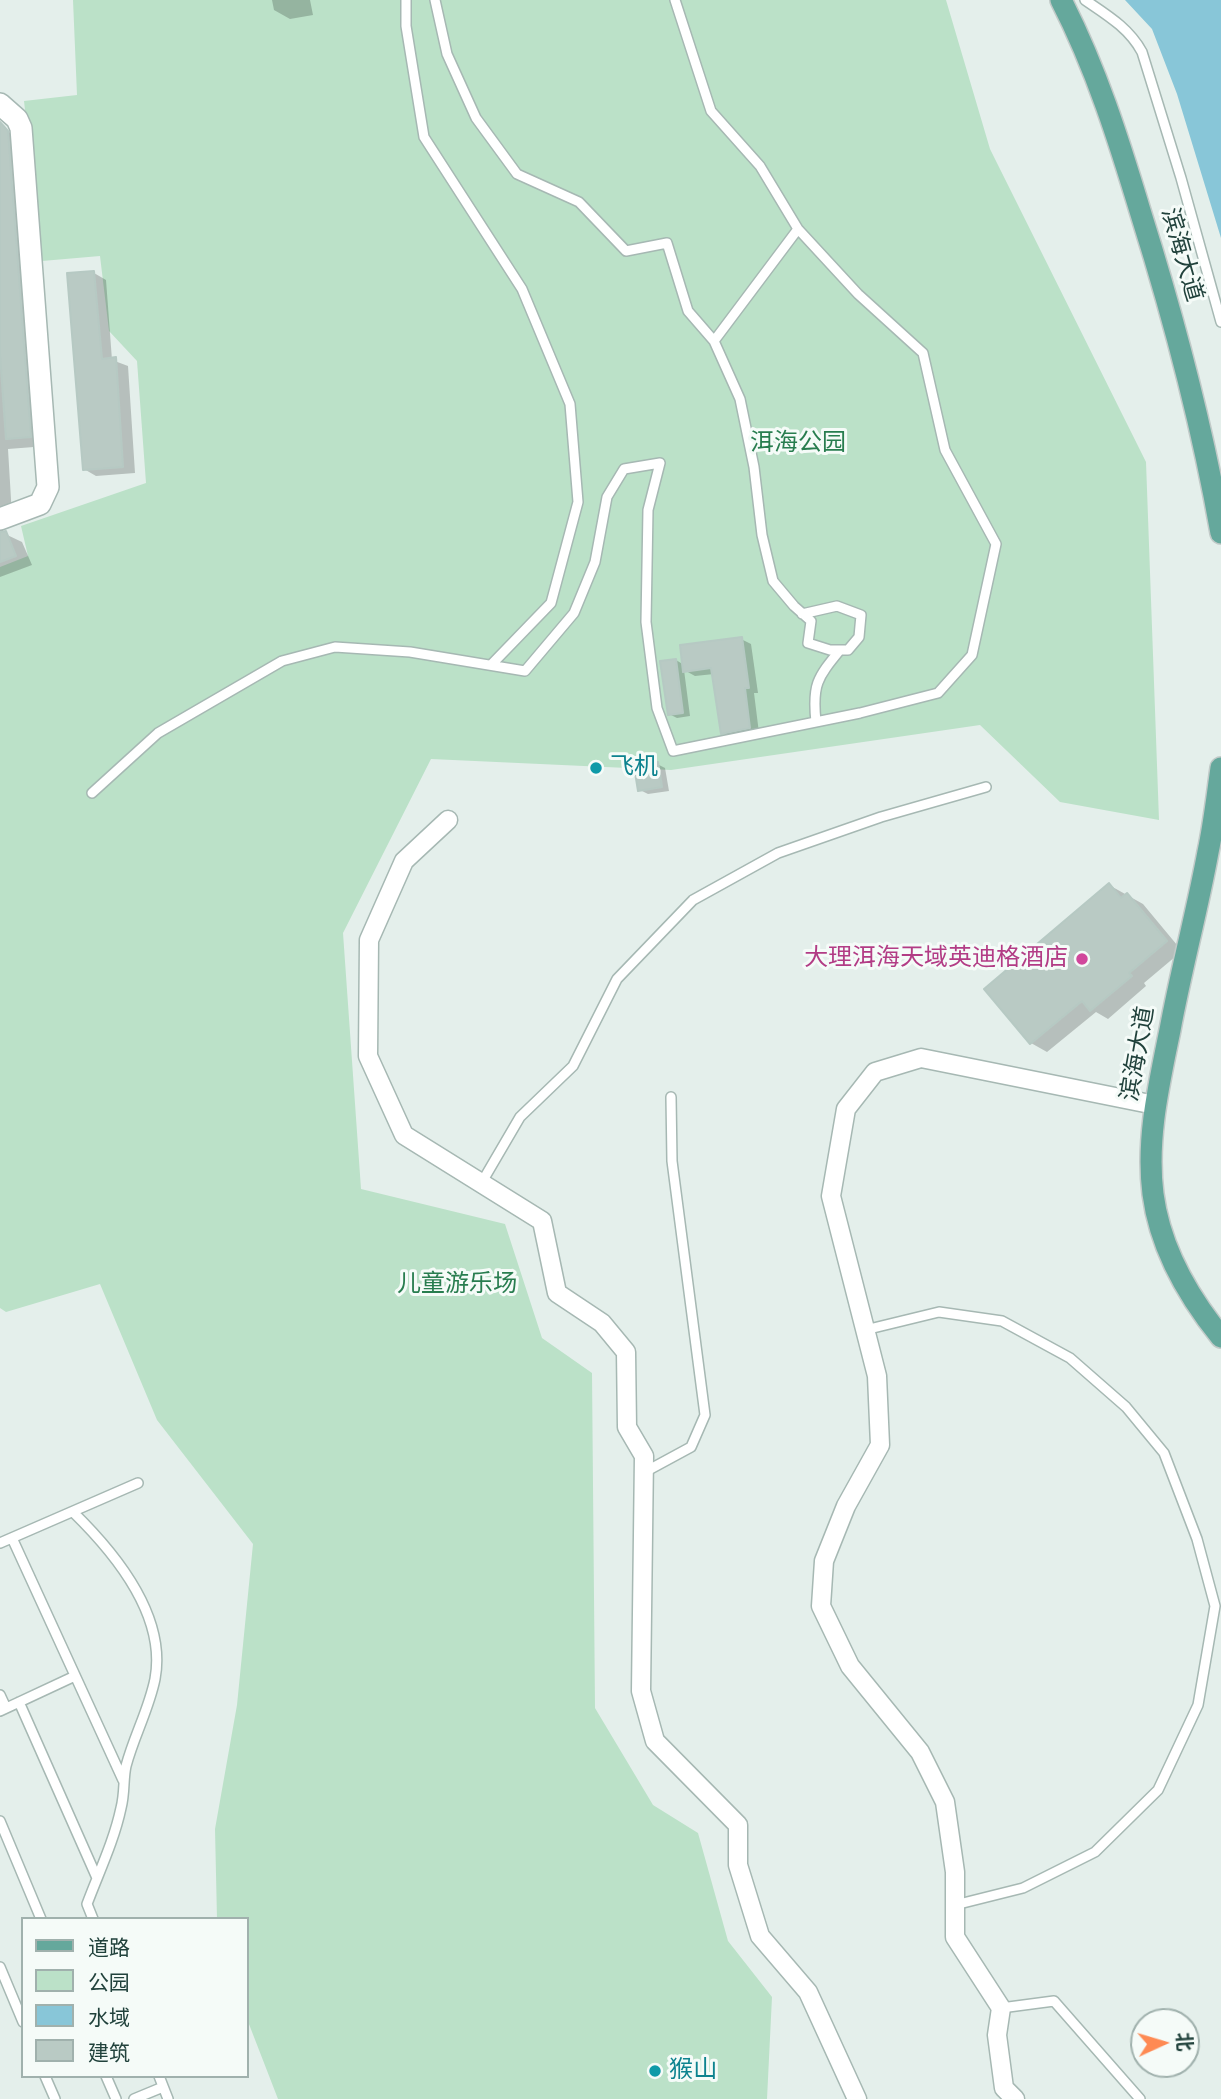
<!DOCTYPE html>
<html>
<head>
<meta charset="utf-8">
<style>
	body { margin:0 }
	#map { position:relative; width:1221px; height:2099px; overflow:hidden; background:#e4efeb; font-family:Roboto,"Noto Sans SC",sans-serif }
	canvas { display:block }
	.legend { position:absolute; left:21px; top:1917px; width:228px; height:161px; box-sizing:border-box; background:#f5fbf8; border:2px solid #a0b1ad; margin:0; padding:9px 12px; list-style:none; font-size:21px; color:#21423c }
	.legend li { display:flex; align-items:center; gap:14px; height:35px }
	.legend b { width:35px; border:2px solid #a0b1ad }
	.north { position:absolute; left:1130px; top:2008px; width:70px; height:70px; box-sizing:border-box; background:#f5fbf8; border:2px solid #a0b1ad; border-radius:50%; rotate:86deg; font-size:19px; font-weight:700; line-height:28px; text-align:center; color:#21423c }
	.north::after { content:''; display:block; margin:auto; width:24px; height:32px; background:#fe8a53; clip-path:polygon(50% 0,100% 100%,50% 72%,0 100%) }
</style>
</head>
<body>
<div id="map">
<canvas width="1221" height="2099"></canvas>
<ul class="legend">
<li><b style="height:9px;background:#65a89c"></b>道路</li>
<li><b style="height:19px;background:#bbe1c8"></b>公园</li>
<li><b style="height:19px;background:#88c6d8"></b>水域</li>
<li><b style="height:19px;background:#b9cac4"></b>建筑</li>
</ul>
<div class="north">北</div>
</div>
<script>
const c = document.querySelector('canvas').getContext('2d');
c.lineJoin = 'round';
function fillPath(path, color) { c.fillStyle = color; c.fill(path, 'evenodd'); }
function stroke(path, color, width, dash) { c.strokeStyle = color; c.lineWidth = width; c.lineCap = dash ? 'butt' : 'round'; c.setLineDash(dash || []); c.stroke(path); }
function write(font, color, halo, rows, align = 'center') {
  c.font = font + ' Roboto,"Noto Sans SC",sans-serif'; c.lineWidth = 6; c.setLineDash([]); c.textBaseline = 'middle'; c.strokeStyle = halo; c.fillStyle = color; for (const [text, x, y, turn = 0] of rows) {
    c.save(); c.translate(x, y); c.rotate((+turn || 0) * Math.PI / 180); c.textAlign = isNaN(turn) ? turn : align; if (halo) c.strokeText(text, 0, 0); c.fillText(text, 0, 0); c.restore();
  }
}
fillPath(new Path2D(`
	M73 0H946L990 149 1146 462 1159 820 1060 802 980 725 671 770 431 759 343 933 361 1189 505 1224 542 1338 592 1373 595 1708 653 1805 698 1833 728 1941 772 1997 767 2099H278L247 2019V1919H217L215 1829 237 1705 253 1544 157 1420 100 1284 6 1312 0 1308V567L28 556 21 526 146 483 137 361 109 331 100 256 42 261 24 101 77 95Z`), '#bbe1c8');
fillPath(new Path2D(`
	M1125 0H1221V238L1177 94 1152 29Z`), '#88c6d8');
fillPath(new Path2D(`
	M272 0H310L313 15 290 19 274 10Z
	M7 131 23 141 47 446 8 449 12 516 3 527V533L22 542 32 565 0 577V132Z
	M94 273 106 280 112 360 128 366 135 473 96 476 84 469Z
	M741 639 751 644 758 693H754L759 733 733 738 722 733 714 674 695 676 684 670 690 716 677 718 669 714 676 660 684 665Z
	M657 764 665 768 669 791 648 794 640 790Z
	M1109 885 1143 904 1182 951 1144 983 1146 986 1108 1019 1096 1012 1047 1052 1031 1043Z`), '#0003');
const building = new Path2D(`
	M0 122 8 131 31 437 6 439 0 354Z
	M94 271 102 359 116 357 123 467 83 470 67 273Z
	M6 531 16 556 0 562V532Z
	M742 637 749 688H745L750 728 721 734 711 668 683 672 680 645Z
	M676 659 683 713 668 715 660 661Z
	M658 762 662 787 638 791 634 766Z
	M1109 883 1121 898 1127 893 1167 941 1129 973 1132 976 1090 1011 1082 1001 1030 1044 984 989Z`);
fillPath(building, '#b9cac4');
stroke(building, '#b6c9c3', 2);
const service = new Path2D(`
	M406 0V26L424 137 522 289 570 404 578 502 551 603 491 665
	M435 0 447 54 476 118 517 174 579 202 626 251 667 243 688 311 714 341
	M675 0 711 111 760 166 798 229 714 341 740 399 754 467 762 535 773 581 794 606 811 621 808 643 830 650H848L859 637 861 615 837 606 802 614
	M1085 0C1107 15 1129 28 1142 52L1181 178 1221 322
	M816 722C812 685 817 678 840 650
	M92 793 158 733 282 661 335 647 410 652 525 671 574 613 595 562 607 497 624 469 660 463 648 510 646 622 657 708 673 751 860 713 938 693 972 655 996 544 945 450 923 353 858 294 798 229
	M482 1182 520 1117 573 1066 617 979 693 900 778 853 881 817 986 787
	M865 1330 939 1312 1002 1321 1070 1358 1126 1407 1164 1453 1197 1539 1215 1606 1198 1705 1158 1790 1095 1852 1023 1888 955 1905
	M643 1473 691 1447 705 1415 672 1161 671 1097
	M73 1512C115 1553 167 1615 155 1679 149 1709 134 1736 126 1766 123 1779 125 1793 121 1808 114 1841 99 1872 87 1904L93 1919
	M12 1538 123 1780
	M0 1543 138 1483
	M0 1695 6 1708
	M19 1702 97 1878
	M0 1711 75 1676
	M0 1821 41 1919
	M0 1967 23 2022
	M1001 2008 1054 2001 1140 2099
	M45 2076 55 2099
	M106 2076 116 2099
	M159 2076 168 2099
	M134 2099 163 2087`);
const minor = new Path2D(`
	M448 820 404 861 369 940 368 1056 404 1135 542 1221 557 1293 602 1323 626 1352 627 1427 644 1456 641 1691 655 1741 738 1825V1865L760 1936 808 1992 857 2099
	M1015 2099 1004 2088 997 2035 1001 2008 955 1937V1872L945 1802 920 1752 850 1666 821 1606 824 1561 846 1506 880 1445 877 1376 831 1196 846 1109 875 1072 921 1058 1155 1105`);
const tertiary = new Path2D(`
	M0 104 17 119 21 128 48 487 40 504 0 519`);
const primary = new Path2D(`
	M1061 0C1096 68 1119 141 1141 214 1174 319 1202 425 1221 533
	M1221 768C1217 796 1214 824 1208 852 1197 912 1181 970 1170 1030 1159 1084 1146 1139 1153 1194 1160 1248 1187 1295 1221 1337`);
stroke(service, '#a6b8b3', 12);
stroke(minor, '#a6b8b3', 21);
stroke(tertiary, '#a6b8b3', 24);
stroke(primary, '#c1cac8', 24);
stroke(service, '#fff', 9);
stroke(minor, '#fff', 18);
stroke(tertiary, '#fff', 21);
stroke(primary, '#65a89c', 21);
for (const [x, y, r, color] of [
	[596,768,7,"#0f9aa8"],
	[1082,959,7,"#d1479c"],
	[655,2071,7,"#0f9aa8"]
]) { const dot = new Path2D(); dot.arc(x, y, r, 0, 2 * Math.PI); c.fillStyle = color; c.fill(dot); stroke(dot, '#f5fbf8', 2.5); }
write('24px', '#21423c', '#f5fbf8', [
	["滨海大道",1181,255,74],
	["滨海大道",1139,1054,-80]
]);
write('24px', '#287d4f', '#f5fbf8', [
	["洱海公园",798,444],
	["儿童游乐场",457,1285]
]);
write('24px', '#0d838f', '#f5fbf8', [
	["飞机",610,768],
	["猴山",669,2071]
], 'left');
write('24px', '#b23c85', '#f5fbf8', [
	["大理洱海天域英迪格酒店",1068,959]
], 'right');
</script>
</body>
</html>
